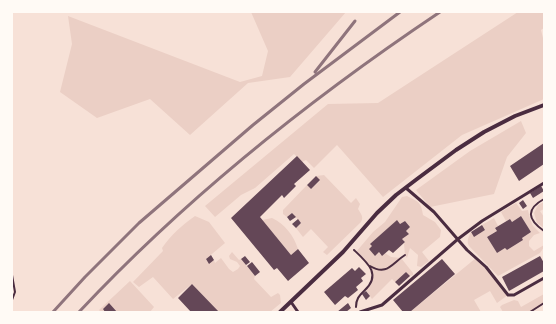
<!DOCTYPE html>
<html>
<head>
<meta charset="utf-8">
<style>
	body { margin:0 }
	#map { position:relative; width:556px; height:324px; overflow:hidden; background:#f7e1d7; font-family:"Libre Baskerville",serif }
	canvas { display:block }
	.frame { position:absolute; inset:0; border:13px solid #fffaf5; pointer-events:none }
</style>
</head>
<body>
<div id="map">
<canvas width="556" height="324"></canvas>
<div class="frame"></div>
</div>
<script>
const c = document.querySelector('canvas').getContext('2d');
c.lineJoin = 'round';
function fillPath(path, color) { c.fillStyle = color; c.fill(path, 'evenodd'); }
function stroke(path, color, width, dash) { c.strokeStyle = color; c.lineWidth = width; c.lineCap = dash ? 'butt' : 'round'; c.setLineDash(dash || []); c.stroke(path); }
fillPath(new Path2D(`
	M251 12H346L290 77 248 83 190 135 150 99 97 118 60 92 72 44 68 16 240 82 262 76 268 51Z
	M518 12H544V28L541 30 544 42V99L462 135 383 197 337 145 314 168 306 160 302 162 294 154 255 188 241 195 215 217 205 206 328 104 378 103Z
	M521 121 526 133 507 157 494 194 430 207 416 190 470 151Z
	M324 175 351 203 356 198 360 204 358 209C361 214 364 217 361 222L327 255 323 252 328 247 311 229 303 237 296 228 301 223 292 213 287 217 283 214V210L307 185 311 189 320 181 316 176Z
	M407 196C418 202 421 201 423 215L435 222 441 230 440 237 422 252 429 261 421 267 417 266 418 255 410 248 407 258 405 255 404 244 405 242 402 239 408 234 406 231 410 227 405 221 400 224 397 220 371 244 382 256 385 253 391 257 401 258 413 273V275L410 276 406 272 395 282 392 279 372 299 366 290C381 274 366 264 356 252L373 232 385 222 402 197Z
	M544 202V209L540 211 544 217V228L537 223 534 213 538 205Z
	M516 203 522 211 528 210 530 219 533 226 540 233 534 235 529 241V246L534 251 544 245V247L540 253 498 276 469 246C466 241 469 236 471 232L474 236 485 230 482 225 494 218 498 226 495 228 497 231 487 237 497 253 505 248 507 250 523 240 522 238 531 232 521 216 512 222 510 219 506 221 501 212Z
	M195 216 209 222 225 243 206 259 209 263 214 260 215 263 221 258 229 269 233 272 238 269 240 266 237 262 230 259 229 256 232 252 239 260 241 259 255 276 254 279 271 297 278 293 280 295 281 303 270 312H218L192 284 173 299 153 277 139 287 133 282 163 251 162 248C171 235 182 225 195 216Z
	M272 218C285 224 294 236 298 249L291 255 262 220Z
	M476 258 486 267 508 295 497 303 490 291 474 300 481 312H410Z
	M130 281 154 307 150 312H101L99 310Z
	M544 294V303L530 312H503L500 307 502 305 514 300 518 301 521 307Z`), '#ebcfc5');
fillPath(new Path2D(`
	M544 143V164L519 181 510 166Z
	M297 156 310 170 294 184 296 186 284 198 282 195 260 217 291 255 298 249 309 263 288 281 277 268 274 270 231 218Z
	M316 176 320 180 311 189 307 185Z
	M541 186 544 191 533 198 530 193Z
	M523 200 527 206 523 209 519 203Z
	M292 213 296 217 290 221 287 217Z
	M521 216 531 232 522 238 523 240 507 250 505 248 497 253 487 237 497 231 495 228 510 219 512 222Z
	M298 219 301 223 296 228 292 224Z
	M397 220 400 224 405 221 410 227 406 231 409 234 402 239 405 242 393 253 389 250 382 256 379 252 375 256 369 249 372 246 370 244Z
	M482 225 485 230 474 237 471 232Z
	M211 255 214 260 209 264 206 259Z
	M245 256 250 262 246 265 241 259Z
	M540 256 544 263V271L509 291 502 277Z
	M442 259 455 274 410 312H403L393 300Z
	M252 262 260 272 255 276 247 266Z
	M359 267 366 274 361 278 363 281 356 287 358 290 348 298 345 296 335 305 324 292 352 268 355 271Z
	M406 272 410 276 399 286 395 282Z
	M192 284 219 312H191L178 298Z
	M366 291 370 296 366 300 362 294Z
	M109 303 117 312H105L103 309Z
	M348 303 351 308 346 312H337Z`), '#644757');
stroke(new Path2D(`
	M544 199C526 209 527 219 544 231
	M354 250C368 263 382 275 364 291 359 296 356 299 356 307
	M544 255V257
	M370 266C387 276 391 264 405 255
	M12 275 15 292 12 300
	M530 312 544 303`), '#4a2c40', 2);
stroke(new Path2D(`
	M406 188 434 212 467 250 486 267 508 295H514L544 278
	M291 302 298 312
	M360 312 382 305 458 239 482 221 544 183`), '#4a2c40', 3);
stroke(new Path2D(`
	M280 312 343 252 377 213 396 195 417 179 456 150 484 132 515 116 544 105`), '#4a2c40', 4);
stroke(new Path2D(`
	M315 72 355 21
	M53 312 85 277 139 223 253 125 304 84 400 12
	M79 312C187 197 310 99 440 12`), '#8f747c', 3);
</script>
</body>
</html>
